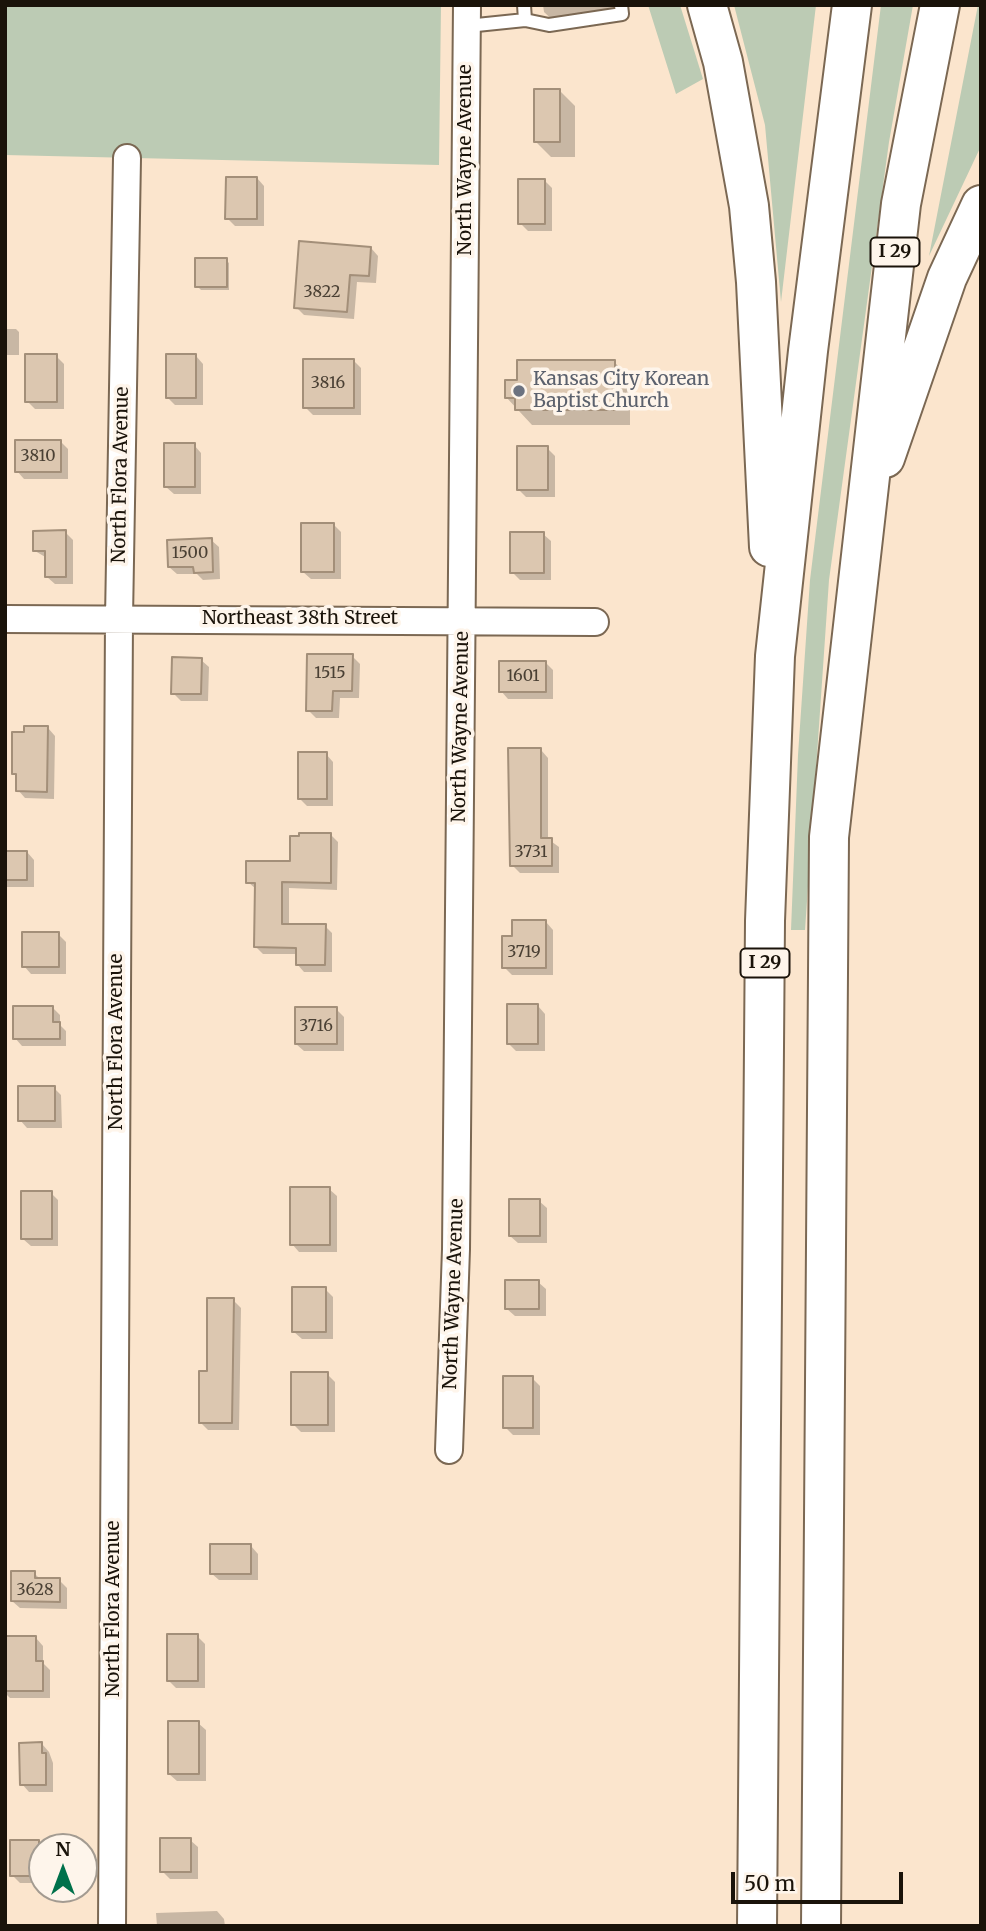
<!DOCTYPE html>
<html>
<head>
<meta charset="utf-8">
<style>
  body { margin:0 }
  #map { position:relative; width:986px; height:1931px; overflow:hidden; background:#fbe5cd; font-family:Merriweather,serif }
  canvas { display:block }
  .frame { position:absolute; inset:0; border:7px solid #1a130a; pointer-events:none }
  .north { position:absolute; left:28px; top:1833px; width:70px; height:70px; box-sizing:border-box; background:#fef5eb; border:2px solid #a39b91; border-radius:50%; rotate:0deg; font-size:19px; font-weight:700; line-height:28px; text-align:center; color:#1a130a }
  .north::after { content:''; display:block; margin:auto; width:24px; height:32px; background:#00714b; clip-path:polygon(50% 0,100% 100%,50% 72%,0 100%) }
  .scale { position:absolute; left:731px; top:1872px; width:172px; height:32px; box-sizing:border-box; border:4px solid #1a130a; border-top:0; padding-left:9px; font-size:21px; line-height:24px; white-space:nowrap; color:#1a130a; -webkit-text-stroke:5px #fef5eb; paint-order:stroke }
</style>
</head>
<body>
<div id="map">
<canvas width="986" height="1931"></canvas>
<div class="frame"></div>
<div class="north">N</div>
<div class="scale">50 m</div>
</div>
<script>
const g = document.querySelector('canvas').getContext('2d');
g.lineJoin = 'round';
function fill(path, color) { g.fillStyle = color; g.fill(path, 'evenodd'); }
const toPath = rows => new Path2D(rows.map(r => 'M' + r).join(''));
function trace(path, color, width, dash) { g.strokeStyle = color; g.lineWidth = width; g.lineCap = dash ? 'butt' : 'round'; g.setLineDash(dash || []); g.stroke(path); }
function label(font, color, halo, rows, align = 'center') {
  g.font = font + ' Merriweather,serif'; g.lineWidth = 7; g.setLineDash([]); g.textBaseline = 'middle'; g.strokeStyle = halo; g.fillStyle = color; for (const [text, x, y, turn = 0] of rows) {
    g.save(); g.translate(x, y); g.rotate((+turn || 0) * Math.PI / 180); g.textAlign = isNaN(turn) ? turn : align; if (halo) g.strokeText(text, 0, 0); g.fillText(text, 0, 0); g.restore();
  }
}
const green = toPath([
  [5,5,441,5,439,165,5,155],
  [648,5,680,5,703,79,676,94],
  [734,5,816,5,781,302,765,125],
  [881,5,913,5,889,142,829,580,805,930,791,930,798,755,810,580],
  [978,5,981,5,981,146,929,256]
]);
const shadow = toPath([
  [543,5,616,5,618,20,560,27,544,12],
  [559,90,575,106,575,157,551,157,535,141],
  [257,178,264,186,264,226,235,226,227,218],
  [544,180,552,188,552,231,528,231,520,223],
  [371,248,378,256,376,283,357,282,354,319,304,315,296,307],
  [226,260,229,263,229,290,201,290,197,286],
  [5,329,16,329,19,332,19,355,5,355],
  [56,356,64,364,64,409,35,409,27,401],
  [196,356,203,364,203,405,175,405,168,398],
  [353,360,361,368,361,415,313,415,305,407],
  [614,362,630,377,630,425,532,425,506,397,518,382],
  [60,441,68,449,68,479,24,479,17,471],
  [194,445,201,453,201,494,174,494,166,487],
  [547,448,555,456,555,497,526,497,518,489],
  [333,524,341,532,341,579,311,579,303,572],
  [65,532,73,540,73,584,55,584,47,577,47,558,35,551],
  [543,534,551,541,551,580,520,580,512,572],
  [211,540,219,547,220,579,203,580,197,574,177,574,169,567],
  [352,656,360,664,359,698,340,698,339,718,316,718,308,710],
  [201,660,209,667,208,701,181,701,173,693],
  [546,663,553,670,553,699,508,699,501,691],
  [48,728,55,736,54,799,25,798,18,790,18,778,13,773],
  [541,750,548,758,548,839,559,847,559,873,520,873,512,865],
  [326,754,333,762,333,806,307,806,299,798],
  [331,835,338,842,337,890,289,888,289,926,325,926,332,933,332,972,304,972,297,964,297,954,263,954,256,947,256,889,248,882,291,862],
  [27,852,34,860,34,887,5,887,5,853],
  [546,922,553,930,553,975,512,975,504,967,514,937],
  [58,934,66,942,66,974,31,974,24,966],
  [538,1006,545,1014,545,1051,516,1051,509,1044],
  [53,1008,60,1015,60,1025,66,1031,66,1046,22,1046,15,1038],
  [336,1009,344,1017,344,1051,304,1051,296,1044],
  [54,1088,61,1095,62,1128,27,1128,20,1120],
  [329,1189,337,1196,337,1252,299,1252,292,1244],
  [51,1193,58,1200,58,1246,31,1246,23,1239],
  [539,1201,547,1208,547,1243,518,1243,510,1236],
  [538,1282,546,1289,546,1316,515,1316,507,1309],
  [325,1289,333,1297,333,1339,302,1339,294,1332],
  [233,1300,241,1308,239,1430,208,1430,200,1422,209,1373],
  [327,1374,335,1382,335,1432,301,1432,293,1424],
  [532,1378,540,1386,540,1435,513,1435,505,1427],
  [251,1546,258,1554,258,1580,219,1580,211,1573],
  [34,1573,41,1580,59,1580,67,1588,67,1609,20,1608,12,1601],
  [197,1636,205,1644,205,1688,176,1688,168,1680],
  [5,1638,36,1638,43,1646,43,1663,50,1670,50,1698,10,1698,5,1693],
  [198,1723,206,1730,206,1781,177,1781,169,1774],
  [42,1744,49,1752,53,1763,53,1792,29,1792,22,1784],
  [190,1840,198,1847,198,1879,170,1879,162,1871],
  [38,1842,44,1847,42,1883,20,1883,12,1875],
  [217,1911,224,1919,225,1926,157,1926,156,1913]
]);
const building = toPath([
  [534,89,560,89,560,142,534,142,534,89],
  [226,177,257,177,257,219,225,219,226,177],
  [518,179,545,179,545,224,518,224,518,179],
  [299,241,371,247,369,276,350,275,347,312,294,308,299,241],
  [195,258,227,258,227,287,195,287,195,258],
  [25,354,57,354,57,402,25,402,25,354],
  [166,354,196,354,196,398,166,398,166,354],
  [303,359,354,359,354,408,303,408,303,359],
  [517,360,615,360,615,410,515,410,515,398,505,398,505,380,517,380,517,360],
  [15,440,61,440,61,472,15,472,15,440],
  [164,443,195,443,195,487,164,487,164,443],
  [517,446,548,446,548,490,517,490,517,446],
  [301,523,334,523,334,572,301,572,301,523],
  [66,530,66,577,45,577,45,551,33,551,33,531,66,530],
  [510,532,544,532,544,573,510,573,510,532],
  [212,538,213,572,194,573,193,567,168,567,167,540,212,538],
  [307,654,353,654,352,691,333,691,332,711,306,711,307,654],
  [172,657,202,658,201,694,171,694,172,657],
  [499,661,546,661,546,692,499,692,499,661],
  [24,726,48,726,47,792,16,791,16,774,12,774,12,732,24,732,24,726],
  [508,748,541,748,541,838,552,838,552,866,510,866,508,748],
  [298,752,327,752,327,799,298,799,298,752],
  [299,833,331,833,331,883,282,882,282,924,326,924,325,965,296,965,296,948,254,947,255,883,246,883,246,861,290,861,290,836,299,836,299,833],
  [5,851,27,851,27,880,5,880,5,851],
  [512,920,546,920,546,968,502,968,502,936,512,936,512,920],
  [22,932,59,932,59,967,22,967,22,932],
  [507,1004,538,1004,538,1044,507,1044,507,1004],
  [13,1006,53,1006,53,1022,60,1022,60,1039,13,1039,13,1006],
  [295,1007,337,1007,337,1044,295,1044,295,1007],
  [18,1086,55,1086,55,1121,18,1121,18,1086],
  [290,1187,330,1187,330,1245,290,1245,290,1187],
  [21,1191,52,1191,52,1239,21,1239,21,1191],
  [509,1199,540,1199,540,1236,509,1236,509,1199],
  [505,1280,539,1280,539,1309,505,1309,505,1280],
  [292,1287,326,1287,326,1332,292,1332,292,1287],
  [207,1298,234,1298,232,1423,199,1423,199,1371,207,1371,207,1298],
  [291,1372,328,1372,328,1425,291,1425,291,1372],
  [503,1376,533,1376,533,1428,503,1428,503,1376],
  [210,1544,251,1544,251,1574,210,1574,210,1544],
  [11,1571,35,1571,35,1578,60,1578,60,1602,11,1601,11,1571],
  [167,1634,198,1634,198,1681,167,1681,167,1634],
  [5,1636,36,1636,36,1661,43,1661,43,1691,5,1691,5,1636],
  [168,1721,199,1721,199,1774,168,1774,168,1721],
  [42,1742,42,1753,46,1753,46,1785,20,1785,19,1743,42,1742],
  [160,1838,191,1838,191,1872,160,1872,160,1838],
  [10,1840,39,1840,39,1876,10,1876,10,1840]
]);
const service = toPath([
  [524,5,525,20,549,25,622,14,621,5],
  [467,26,525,20]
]);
const minor = toPath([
  [5,619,595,622],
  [449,1450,456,1249,467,5],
  [112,1926,119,618,127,158]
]);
const motorway = toPath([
  [707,5,723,62,749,206,756,282,769,547],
  [885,458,947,278,981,205],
  [757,1926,765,921,775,656,808,351,852,5],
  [821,1926,829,837,901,204,940,5]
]);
const markers = [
  [519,391,7,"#6b7280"]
];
const numberNames = [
  ["3822",322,292],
  ["3816",328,383],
  ["3810",38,456],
  ["1500",190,553],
  ["1515",330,673],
  ["1601",523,676],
  ["3731",531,852],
  ["3719",524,952],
  ["3716",316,1026],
  ["3628",35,1590]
];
const shields = [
  [895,252,49],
  [765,963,49]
];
const shieldNames = [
  ["I 29",895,252],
  ["I 29",765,963]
];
const streetNames = [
  ["North Wayne Avenue",466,160,-90],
  ["North Flora Avenue",121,475,-89],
  ["Northeast 38th Street",300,619],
  ["North Wayne Avenue",461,727,-89],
  ["North Flora Avenue",117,1042,-90],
  ["North Wayne Avenue",454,1294,-88],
  ["North Flora Avenue",114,1609,-90]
];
const worshipNames = [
  ["Kansas City Korean",533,380],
  ["Baptist Church",533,402]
];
fill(green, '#bccbb4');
fill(shadow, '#0003');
fill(building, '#dcc7b0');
trace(building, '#a38f79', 2);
trace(service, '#7b6853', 16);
trace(minor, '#7b6853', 30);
trace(motorway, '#7b6853', 42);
trace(service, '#fff', 12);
trace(minor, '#fff', 26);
trace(motorway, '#fff', 38);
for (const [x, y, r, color] of markers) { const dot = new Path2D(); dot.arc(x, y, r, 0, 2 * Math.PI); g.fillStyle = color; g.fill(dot); trace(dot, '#fef5eb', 2.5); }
label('16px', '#4a4034', null, numberNames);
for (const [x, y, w] of shields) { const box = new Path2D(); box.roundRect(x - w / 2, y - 14.5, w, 29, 5); g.fillStyle = '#fef5eb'; g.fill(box); trace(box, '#1a130a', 2); }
label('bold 18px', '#1a130a', null, shieldNames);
label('19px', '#1a130a', '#fef5eb', streetNames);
label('19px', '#5b616d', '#fef5eb', worshipNames, 'left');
</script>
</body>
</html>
